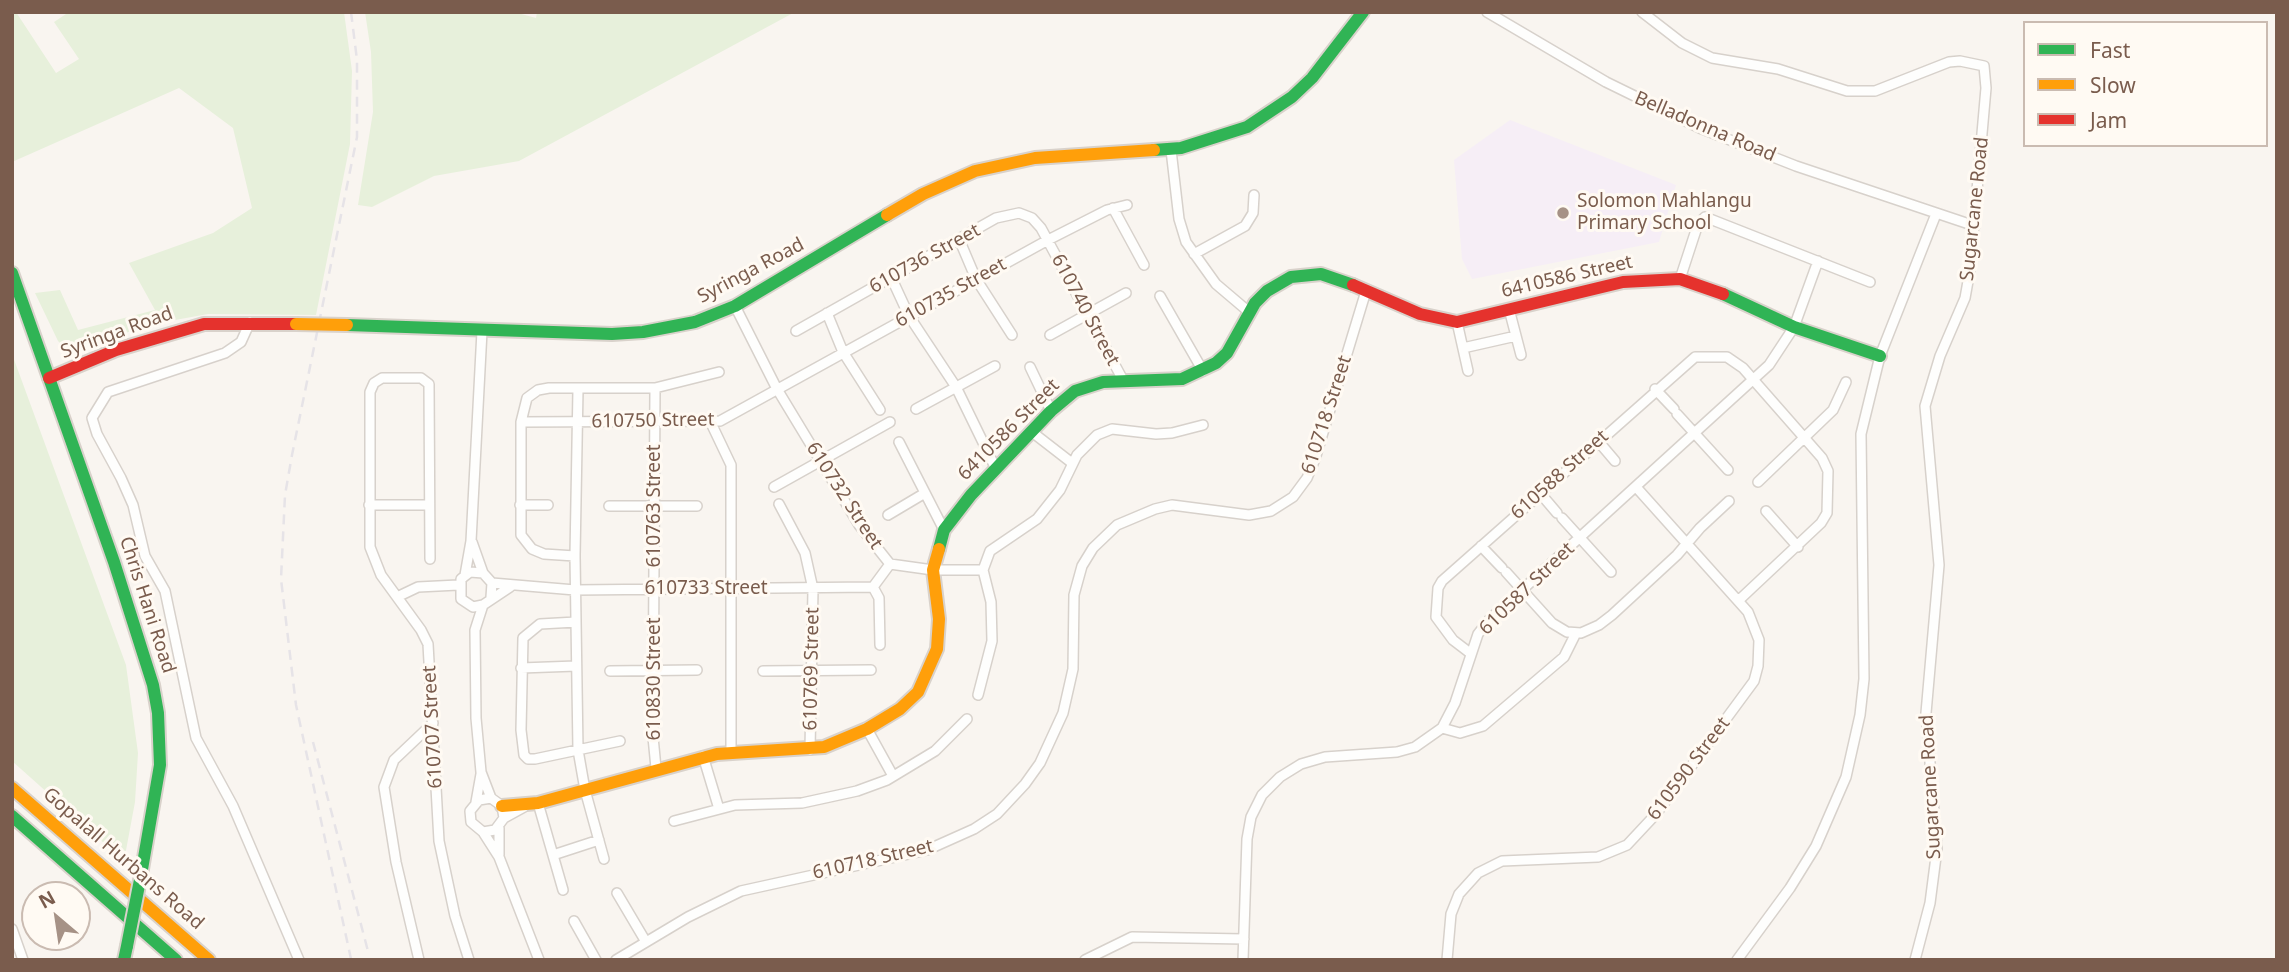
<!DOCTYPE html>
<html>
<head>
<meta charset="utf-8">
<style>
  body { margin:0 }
  #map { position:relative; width:2289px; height:972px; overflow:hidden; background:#f9f5f0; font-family:"Noto Sans",sans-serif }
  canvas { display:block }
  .frame { position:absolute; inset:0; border:14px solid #7a5c4d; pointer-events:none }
  .legend { position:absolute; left:2023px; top:21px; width:245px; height:126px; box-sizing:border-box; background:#fffaf3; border:2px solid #cabbb1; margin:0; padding:9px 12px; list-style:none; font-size:21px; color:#7a5c4d }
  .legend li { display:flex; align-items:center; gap:14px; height:35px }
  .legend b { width:35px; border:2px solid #cabbb1 }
  .north { position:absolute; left:21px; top:881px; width:70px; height:70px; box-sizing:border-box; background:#fffaf3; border:2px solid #cabbb1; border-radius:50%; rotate:331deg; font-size:19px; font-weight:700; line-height:28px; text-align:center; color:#7a5c4d }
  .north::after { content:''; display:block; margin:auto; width:24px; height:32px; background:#a69286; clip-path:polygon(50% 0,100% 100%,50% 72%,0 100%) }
</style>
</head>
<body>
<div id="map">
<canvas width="2289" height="972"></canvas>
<div class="frame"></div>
<ul class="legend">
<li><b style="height:9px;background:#30b455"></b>Fast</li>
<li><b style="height:9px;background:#ff9f0a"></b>Slow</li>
<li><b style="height:9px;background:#e5322d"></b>Jam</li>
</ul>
<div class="north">N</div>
</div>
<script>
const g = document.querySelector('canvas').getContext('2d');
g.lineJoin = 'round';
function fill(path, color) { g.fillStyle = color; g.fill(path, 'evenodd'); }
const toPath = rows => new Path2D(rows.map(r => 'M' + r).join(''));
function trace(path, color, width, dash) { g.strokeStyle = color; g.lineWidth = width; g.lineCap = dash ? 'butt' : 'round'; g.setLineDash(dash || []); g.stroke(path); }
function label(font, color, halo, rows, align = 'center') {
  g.font = font + ' "Noto Sans",sans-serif'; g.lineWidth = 6; g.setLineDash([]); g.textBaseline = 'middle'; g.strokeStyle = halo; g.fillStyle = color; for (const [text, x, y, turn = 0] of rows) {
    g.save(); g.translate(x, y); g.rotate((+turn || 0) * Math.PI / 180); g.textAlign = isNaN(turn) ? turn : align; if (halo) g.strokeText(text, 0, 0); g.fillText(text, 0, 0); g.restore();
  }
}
const education = toPath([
  [1510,120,1676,185,1659,242,1472,279,1462,259,1454,160]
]);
const green = toPath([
  [12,12,16,12,56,73,79,59,54,22,69,12,344,12,352,71,350,144,316,315,208,314,164,322,75,347,63,346,58,341,35,293,60,290,78,330,155,310,129,263,213,233,252,208,233,128,179,88,12,162],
  [365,12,514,12,536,18,537,12,795,12,519,161,434,176,372,207,358,205,373,112,371,52],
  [12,354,126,665,138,753,135,802,124,861,12,761]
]);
const street = toPath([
  [1487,12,1606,82,1702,129,1796,166,1975,226],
  [1642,12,1682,43,1712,58,1778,69,1847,91,1875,91,1949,62,1960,61,1984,66,1986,88,1970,270,1965,298,1940,356,1925,406,1939,565,1926,713,1937,849,1930,903,1915,960],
  [1171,150,1179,219,1186,242,1216,284,1249,312],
  [1113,208,1144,265],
  [959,239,976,279,1012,335],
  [1194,254,1245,226,1253,213,1254,195],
  [891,277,909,316,956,387,996,469],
  [1680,279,1698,224,1705,217,1870,282],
  [1160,296,1203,371],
  [735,306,777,389,820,460,859,525,890,564,933,570,983,570],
  [1509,309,1521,355],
  [827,313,843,352,880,410],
  [250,322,241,342,225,353,108,392,92,418,97,434,121,478,133,505,145,556,165,591,196,738,233,806,299,960],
  [1457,322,1468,371],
  [796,331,996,218,1019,213,1032,218,1041,228,1123,380],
  [1050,335,1126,293],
  [1463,348,1516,336],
  [1030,367,1051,411],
  [655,388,653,737,656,768],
  [578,389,575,556,578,750,585,790,604,859],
  [1655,389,1674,409],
  [916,409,995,366],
  [1677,414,1728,470],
  [521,422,720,421,1048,240,1107,210,1127,205],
  [711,423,731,465,731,752],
  [1032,432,1072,463],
  [1598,441,1615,461],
  [899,442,944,530],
  [1758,482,1833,410,1846,382],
  [774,487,890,422],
  [1540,493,1557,513],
  [779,504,805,553,813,589,810,750],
  [369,505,429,505],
  [520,505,548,505],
  [609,506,697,506],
  [1766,511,1798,547],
  [888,515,925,493],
  [1562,518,1611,572],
  [472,542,483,573],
  [1481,546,1502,568],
  [575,556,544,554,532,549,521,535,521,422,527,398,538,390,549,388,655,388,719,372],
  [430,559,429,384,421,378,382,378,374,383,370,392,370,547,381,575,421,630,428,644,439,841,455,916,469,960],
  [1506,572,1552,623,1567,632,1581,633,1599,625,1612,615,1677,555,1700,528,1729,501],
  [465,575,471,541,482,331],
  [492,583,575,590,873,587,890,564],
  [873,587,879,598,880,645],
  [397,597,418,587,458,585],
  [491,597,492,583,483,573,470,572,461,579,461,599,473,607,483,605,510,587],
  [483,605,475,630,476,718,481,772,491,798],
  [576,622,540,624,523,638,521,730,524,755,528,759,535,759,620,741],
  [1470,653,1453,640,1436,617,1438,588,1442,581,1695,357,1727,357,1743,368,1822,458,1828,471,1827,513,1821,523,1738,601],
  [521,668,576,666],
  [610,671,697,670],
  [763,671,871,670],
  [978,695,992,641,991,602,983,570,990,551,1037,519,1060,490,1077,455,1097,435,1112,429,1156,434,1172,433,1203,425],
  [1442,728,1460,733,1483,726,1564,657,1575,635],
  [867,729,893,776],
  [703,756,719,809],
  [476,802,481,774],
  [538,803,563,890],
  [504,818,502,806,491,798,479,800,470,811,471,822,483,832,499,857,539,960],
  [674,821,735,805,802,803,857,791,887,780,935,751,967,719],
  [499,828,499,855],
  [483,832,495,830,504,818,524,807],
  [553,855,599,840],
  [617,893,646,942],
  [574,921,596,960],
  [12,929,23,960],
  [419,960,396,862,384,787,394,760,433,723],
  [616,960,688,917,741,891,927,850,974,829,997,814,1025,784,1040,763,1063,713,1073,669,1074,595,1082,566,1093,548,1117,525,1155,509,1172,505,1249,515,1271,511,1293,497,1307,478,1315,459,1366,291],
  [1085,960,1132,937,1244,939],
  [1243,960,1247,839,1251,817,1262,795,1280,777,1301,764,1325,757,1397,752,1415,747,1442,728,1455,703,1478,634,1489,620,1769,365,1794,327,1818,261],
  [1447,960,1451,914,1459,894,1478,873,1502,861,1598,857,1627,845,1656,814,1754,681,1758,666,1759,640,1748,612,1636,487],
  [1737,960,1790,888,1816,846,1846,777,1860,715,1864,679,1861,434,1880,356,1936,214]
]);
const fast = toPath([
  [1154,150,1181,148,1247,127,1292,97,1312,78,1363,12],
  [12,273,114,562,153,685,158,713,160,765,141,875],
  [1723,294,1794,327,1880,356],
  [347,325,612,334,643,332,695,322,735,306,887,215],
  [939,549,944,530,971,495,1051,411,1075,391,1103,382,1182,379,1216,363,1227,353,1255,303,1267,291,1291,277,1321,274,1353,285],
  [12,816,176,960],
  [124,960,127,946]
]);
const slow = toPath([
  [887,215,923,194,975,171,1035,158,1154,150],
  [12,788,209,960],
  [502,806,538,803,717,754,824,747,867,729,900,709,918,692,937,649,939,619,933,570,939,549]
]);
const jam = toPath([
  [1353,285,1420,314,1457,322,1623,282,1680,279,1723,294],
  [49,378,116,350,204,324,296,324]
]);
const rail = toPath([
  [351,12,357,60,357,137,292,455,285,495,281,579,296,705,351,959],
  [313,742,369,955]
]);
const fastBridge = toPath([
  [127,946,141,875]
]);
const slowBridge = toPath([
  [296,324,347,325]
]);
const markers = [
  [1563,213,7,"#a69286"]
];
const streetNames = [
  ["Belladonna Road",1705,127,23],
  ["Sugarcane Road",1975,209,-84],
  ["610736 Street",925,259,-29],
  ["Syringa Road",751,271,-28],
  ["6410586 Street",1567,277,-13],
  ["610735 Street",951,293,-29],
  ["610740 Street",1085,310,62],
  ["Syringa Road",117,333,-20],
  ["610718 Street",1327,415,-72],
  ["610750 Street",653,421,-1],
  ["6410586 Street",1009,430,-45],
  ["610588 Street",1560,475,-42],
  ["610732 Street",844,496,57],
  ["610763 Street",655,506,-90],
  ["610733 Street",706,589],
  ["610587 Street",1527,589,-44],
  ["Chris Hani Road",147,605,72],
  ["610769 Street",812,669,-89],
  ["610830 Street",655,679,-90],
  ["610707 Street",433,727,-93],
  ["610590 Street",1689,769,-53],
  ["Sugarcane Road",1931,787,-93],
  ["Gopalall Hurbans Road",123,859,41],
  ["610718 Street",873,860,-13]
];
const poiNames = [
  ["Solomon Mahlangu",1577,202],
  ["Primary School",1577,224]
];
fill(education, '#f6eef6');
fill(green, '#e7f0db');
trace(street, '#d7d1cb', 12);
trace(fast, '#d9d2cb', 16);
trace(slow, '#d9d2cb', 16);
trace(jam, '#d9d2cb', 16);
trace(street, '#fefefd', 9);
trace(fast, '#30b455', 12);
trace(slow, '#ff9f0a', 12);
trace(jam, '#e5322d', 12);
trace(rail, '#e6e3e7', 2.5, [10, 7]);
trace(fastBridge, '#d9d2cb', 16, []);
trace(slowBridge, '#d9d2cb', 16, []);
trace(fastBridge, '#30b455', 12);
trace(slowBridge, '#ff9f0a', 12);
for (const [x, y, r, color] of markers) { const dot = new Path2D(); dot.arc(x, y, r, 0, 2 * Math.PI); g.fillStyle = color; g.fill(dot); trace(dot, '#fffaf3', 2.5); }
label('19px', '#7a5c4d', '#fffaf3', streetNames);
label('19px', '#7a5c4d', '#fffaf3', poiNames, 'left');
</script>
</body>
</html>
